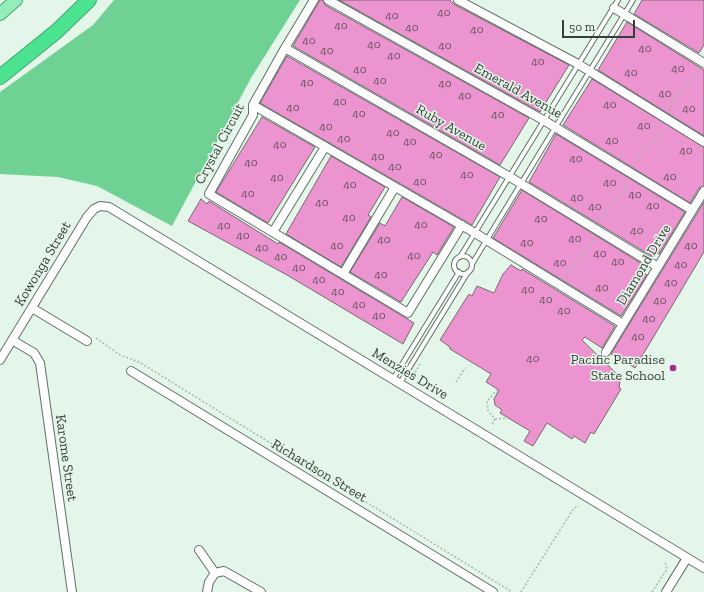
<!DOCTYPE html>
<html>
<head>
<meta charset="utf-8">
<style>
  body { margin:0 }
  #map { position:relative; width:704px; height:592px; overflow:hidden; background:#e4f6e9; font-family:"Zilla Slab",serif }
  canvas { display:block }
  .scale { position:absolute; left:562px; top:20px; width:73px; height:18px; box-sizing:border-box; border:2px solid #373e39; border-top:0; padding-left:5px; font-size:12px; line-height:14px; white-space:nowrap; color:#373e39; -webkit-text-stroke:3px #e4f6e9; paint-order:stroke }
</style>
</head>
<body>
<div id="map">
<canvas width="704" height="592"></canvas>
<div class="scale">50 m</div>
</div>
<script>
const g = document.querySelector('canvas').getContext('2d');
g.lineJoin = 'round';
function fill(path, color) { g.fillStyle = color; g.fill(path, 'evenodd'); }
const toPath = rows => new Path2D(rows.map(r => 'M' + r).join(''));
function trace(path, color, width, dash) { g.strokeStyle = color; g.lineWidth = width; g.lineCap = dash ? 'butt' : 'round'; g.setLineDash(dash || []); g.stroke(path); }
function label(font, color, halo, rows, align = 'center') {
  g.font = font + ' "Zilla Slab",serif'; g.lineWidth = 3; g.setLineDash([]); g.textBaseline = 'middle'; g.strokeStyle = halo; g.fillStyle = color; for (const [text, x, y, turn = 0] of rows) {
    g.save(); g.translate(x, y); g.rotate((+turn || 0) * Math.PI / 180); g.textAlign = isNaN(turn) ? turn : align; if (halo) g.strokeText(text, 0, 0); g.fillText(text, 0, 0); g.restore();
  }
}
const forest = toPath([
  [114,0,300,0,251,78,172,226,97,186,58,177,0,174,0,92,93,25]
]);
const building = toPath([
  [320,0,323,0,325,5,529,118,500,165,293,46,320,0],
  [339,0,450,0,455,5,569,65,540,112,339,0],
  [642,0,704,0,704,45,699,53,634,14,642,0],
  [627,22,704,70,704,136,598,70,627,22],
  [287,56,500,177,472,225,260,103,287,56],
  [592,79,704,147,704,186,699,188,690,203,563,125,592,79],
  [262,117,315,147,268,223,216,192,262,117],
  [556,134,685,212,659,254,656,252,653,257,529,182,556,134],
  [331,156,385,187,368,215,371,217,341,267,286,234,331,156],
  [522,190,647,267,644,273,647,275,621,316,493,238,522,190],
  [402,197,454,227,437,255,433,252,401,302,350,272,380,223,385,226,402,197],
  [201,199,207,204,209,201,278,244,279,242,414,323,403,344,287,275,188,221,201,199],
  [704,202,704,252,635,368,611,354,704,202],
  [511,265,521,271,522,269,615,326,602,348,585,337,582,340,619,376,620,381,619,388,621,389,594,434,591,432,585,443,574,436,572,439,547,423,533,446,524,441,530,431,500,413,502,410,495,405,494,399,499,390,486,382,491,374,450,349,450,347,440,340,469,294,472,296,477,286,494,293,503,274,511,265]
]);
const path = toPath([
  [668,110,677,95,692,81,698,71],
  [634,166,642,152,657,138,663,128],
  [599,222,607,210,622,195,629,183],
  [565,279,573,265,587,251,595,239],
  [96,338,120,355,139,362,512,592],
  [413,376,420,364],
  [456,382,465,368],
  [495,419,508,418],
  [492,424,495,419,488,411,487,401,498,389],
  [521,592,574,508,579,506],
  [652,592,667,569,665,562]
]);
const service = toPath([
  '454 265a9 9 0 1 1 18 0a9 9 0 1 1-18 0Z',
  [460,257,618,0],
  [472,264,633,0],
  [393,379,459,272],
  [400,383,468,272]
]);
const minor = toPath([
  [328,0,545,121,692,210],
  [458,0,578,64,704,142],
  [614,8,704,63],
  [285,48,314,0],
  [253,105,285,48,510,177,658,267],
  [462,225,408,313,209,194,253,115,253,105,475,233,623,324],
  [273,232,325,147],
  [343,274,395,187],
  [32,308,87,341],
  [12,340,34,353,40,363,72,592],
  [606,352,704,191],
  [0,360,87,217,94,209,100,206,109,207,704,568],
  [131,371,493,592],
  [199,550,215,573],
  [207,592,209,582,215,573,224,571,261,592],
  [666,592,687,558]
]);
const primary = toPath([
  [0,14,16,0]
]);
const motorway = toPath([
  [0,77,57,31,89,0]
]);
const markers = [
  [673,368,4,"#a22b83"]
];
const numberNames = [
  ["40",444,13],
  ["40",392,16],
  ["40",341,26],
  ["40",412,28],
  ["40",477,30],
  ["40",309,41],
  ["40",374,45],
  ["40",445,46],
  ["40",645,49],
  ["40",327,51],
  ["40",394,56],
  ["40",538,62],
  ["40",678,69],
  ["40",360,70],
  ["40",631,73],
  ["40",380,81],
  ["40",307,83],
  ["40",445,84],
  ["40",665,94],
  ["40",465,96],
  ["40",340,102],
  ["40",610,105],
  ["40",293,108],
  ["40",689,109],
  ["40",359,114],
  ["40",498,115],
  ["40",644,126],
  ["40",326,127],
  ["40",393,133],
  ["40",344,139],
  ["40",612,141],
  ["40",410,142],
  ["40",280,145],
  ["40",686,151],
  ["40",436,155],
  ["40",378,157],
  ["40",576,159],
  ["40",251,163],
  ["40",395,167],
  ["40",467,175],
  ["40",670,177],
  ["40",277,178],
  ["40",420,182],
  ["40",610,183],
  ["40",350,185],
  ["40",248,194],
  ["40",635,195],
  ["40",577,198],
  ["40",322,203],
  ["40",653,206],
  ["40",595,207],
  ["40",349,218],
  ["40",541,219],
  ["40",421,225],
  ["40",224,226],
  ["40",637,231],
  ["40",243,236],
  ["40",575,239],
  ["40",384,240],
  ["40",527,243],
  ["40",337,246],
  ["40",691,246],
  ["40",262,248],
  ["40",600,254],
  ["40",414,256],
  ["40",281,257],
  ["40",618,262],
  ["40",560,263],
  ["40",681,265],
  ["40",299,268],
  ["40",381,275],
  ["40",319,280],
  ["40",671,283],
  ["40",602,288],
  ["40",528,290],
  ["40",338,292],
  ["40",546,300],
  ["40",660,301],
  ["40",359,305],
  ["40",564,311],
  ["40",379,316],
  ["40",649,319],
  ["40",638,337],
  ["40",533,359]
];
const streetNames = [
  ["Emerald Avenue",518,91,29],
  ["Ruby Avenue",451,128,30],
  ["Crystal Circuit",220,144,-62],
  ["Kowonga Street",43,264,-59],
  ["Diamond Drive",644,265,-59],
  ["Menzies Drive",410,374,31],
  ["Karome Street",66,458,82],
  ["Richardson Street",319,471,31]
];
const poiNames = [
  ["Pacific Paradise",665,360],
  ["State School",665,376]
];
fill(forest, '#70d194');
fill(building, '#ec94cf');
trace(building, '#796872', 1);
trace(service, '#607065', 6);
trace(minor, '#607065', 10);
trace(primary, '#44a971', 14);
trace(motorway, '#44a971', 16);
trace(path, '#aab8ae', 1.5, [2, 2]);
trace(service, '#fff', 4);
trace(minor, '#fff', 8);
trace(primary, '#93eebc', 12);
trace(motorway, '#4be38f', 14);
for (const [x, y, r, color] of markers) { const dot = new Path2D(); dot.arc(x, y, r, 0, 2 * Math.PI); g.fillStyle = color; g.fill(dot); trace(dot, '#e4f6e9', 1.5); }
label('12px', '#64545e', null, numberNames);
label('14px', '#373e39', '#e4f6e9', streetNames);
label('14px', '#373e39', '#e4f6e9', poiNames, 'right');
</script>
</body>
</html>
